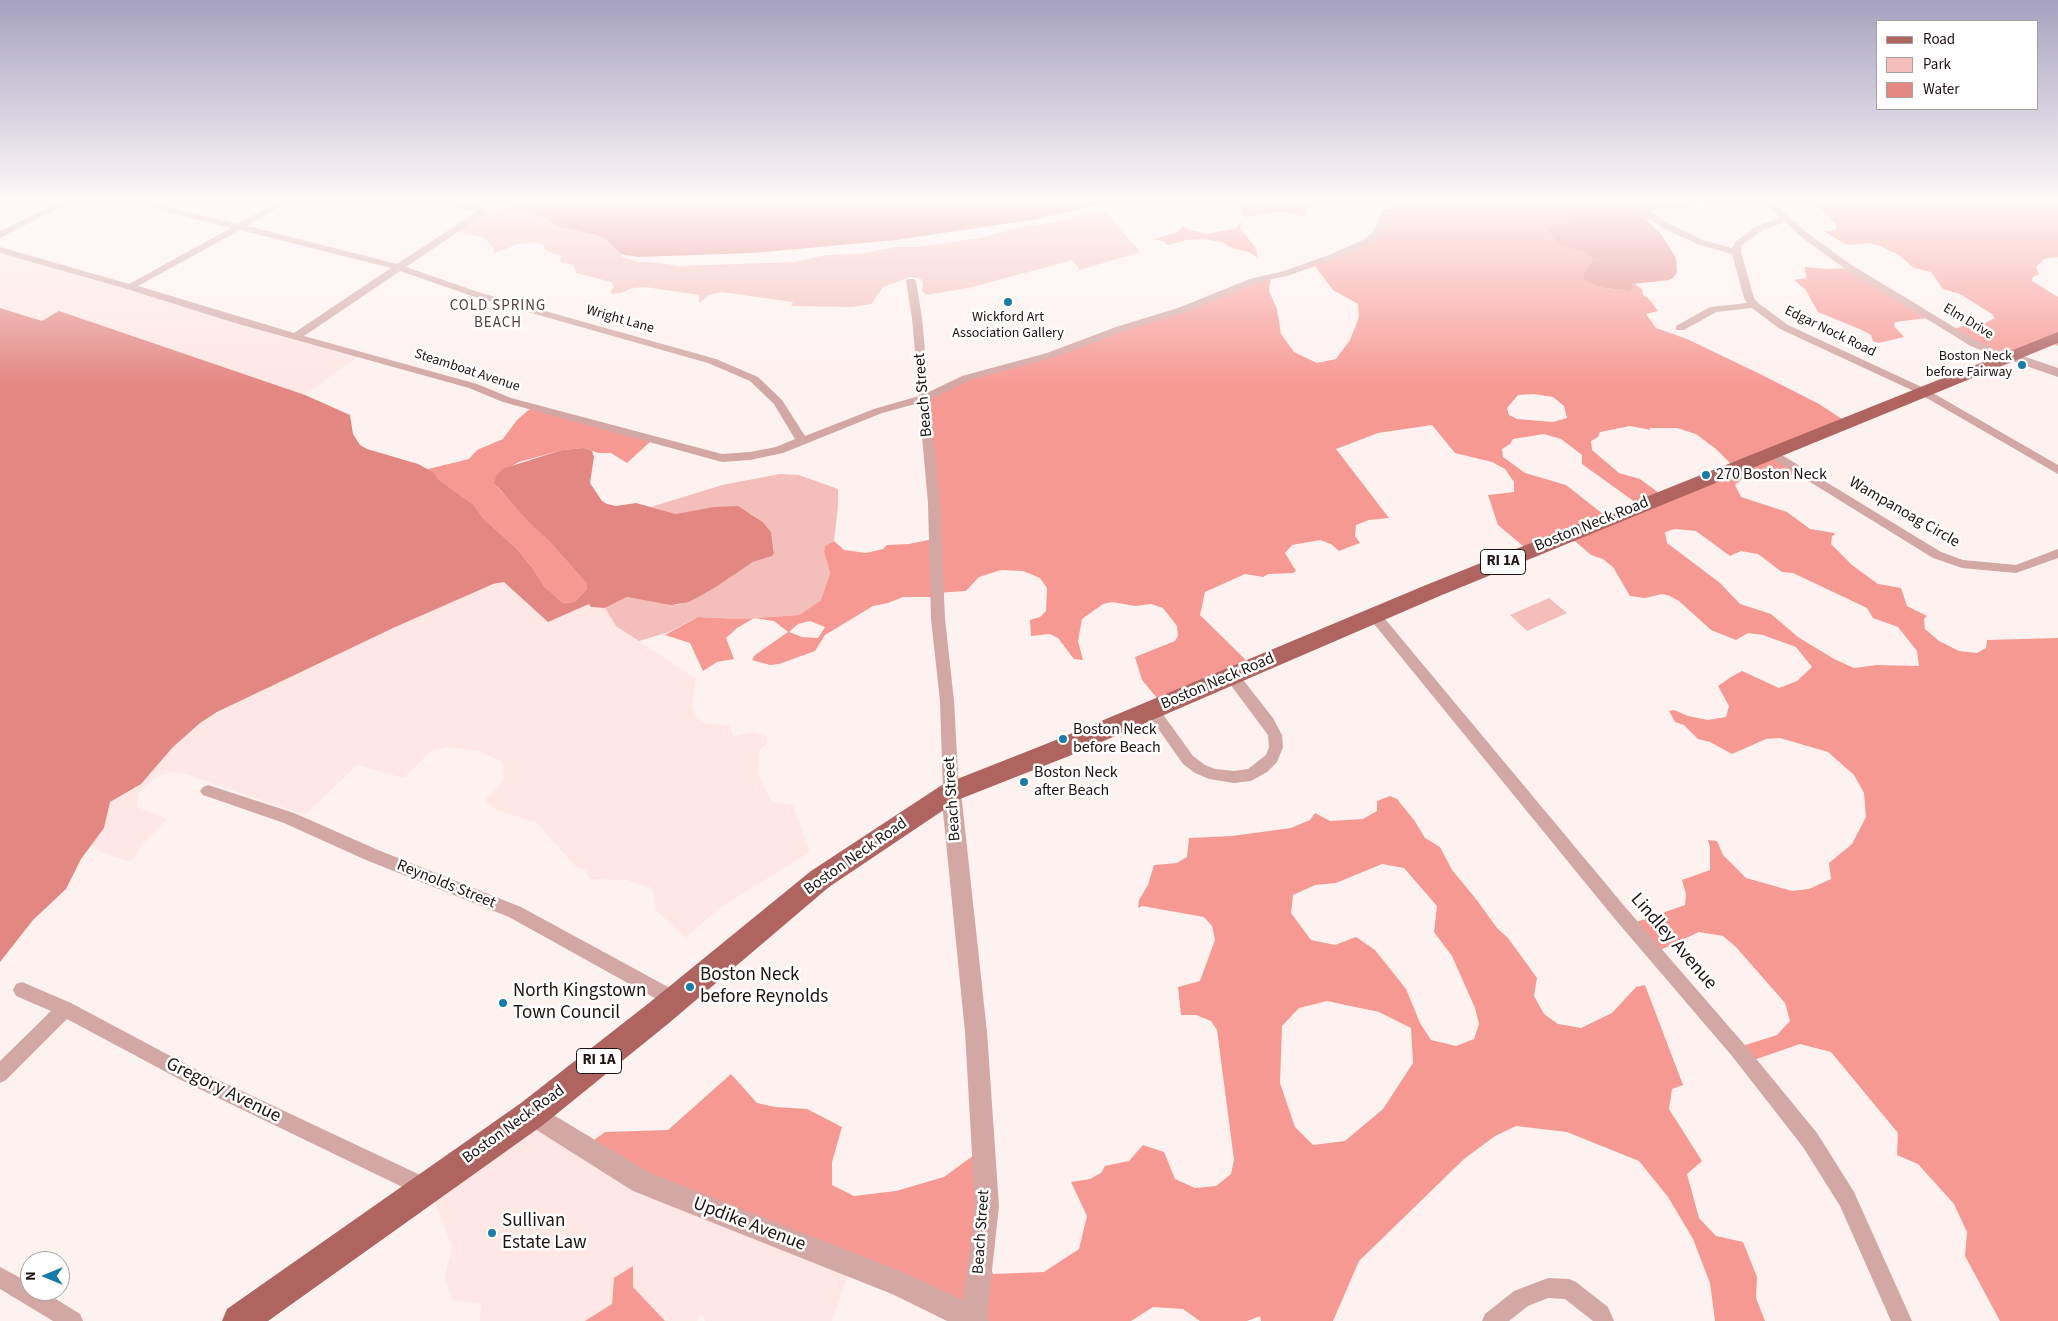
<!DOCTYPE html>
<html>
<head>
<meta charset="utf-8">
<style>
  body { margin:0 }
  #map { position:relative; width:2058px; height:1321px; overflow:hidden; background:#fef2f1; font-family:"Source Sans 3",sans-serif }
  canvas { display:block }
  .legend { position:absolute; left:1876px; top:20px; width:162px; height:90px; box-sizing:border-box; background:#fff; border:1px solid #a5a1a1; margin:0; padding:6px 9px; list-style:none; font-size:15px; color:#1e1413 }
  .legend li { display:flex; align-items:center; gap:10px; height:25px }
  .legend b { width:25px; border:1px solid #a5a1a1 }
  .north { position:absolute; left:20px; top:1251px; width:50px; height:50px; box-sizing:border-box; background:#fff; border:1px solid #a5a1a1; border-radius:50%; rotate:270deg; font-size:14px; font-weight:700; line-height:20px; text-align:center; color:#1e1413 }
  .north::after { content:''; display:block; margin:auto; width:18px; height:22px; background:#197ca8; clip-path:polygon(50% 0,100% 100%,50% 72%,0 100%) }
</style>
</head>
<body>
<div id="map">
<canvas width="2058" height="1321"></canvas>
<ul class="legend">
<li><b style="height:6px;background:#af6460"></b>Road</li>
<li><b style="height:14px;background:#f4bfbb"></b>Park</li>
<li><b style="height:14px;background:#e38782"></b>Water</li>
</ul>
<div class="north">N</div>
</div>
<script>
const g = document.querySelector('canvas').getContext('2d');
g.lineJoin = 'round';
function fill(path, color) { g.fillStyle = color; g.fill(path, 'evenodd'); }
const toPath = rows => new Path2D(rows.map(r => 'M' + r).join(''));
function trace(path, color, width, dash) { g.strokeStyle = color; g.lineWidth = width; g.lineCap = dash ? 'butt' : 'round'; g.setLineDash(dash || []); g.stroke(path); }
function label(font, color, halo, rows, align = 'center') {
  g.font = font + ' "Source Sans 3",sans-serif'; g.lineWidth = 5; g.setLineDash([]); g.textBaseline = 'middle'; g.strokeStyle = halo; g.fillStyle = color; for (const [text, x, y, turn = 0] of rows) {
    g.save(); g.translate(x, y); g.rotate((+turn || 0) * Math.PI / 180); g.textAlign = isNaN(turn) ? turn : align; if (halo) g.strokeText(text, 0, 0); g.fillText(text, 0, 0); g.restore();
  }
}
const built = toPath([
  [0,251,360,355,305,395,59,312,42,321,0,308],
  [504,582,548,621,589,604,591,607,605,608,616,626,696,679,692,703,696,718,707,724,730,725,733,737,751,732,766,736,768,742,758,753,759,776,771,801,793,805,810,852,718,909,686,938,656,910,652,889,627,880,589,879,586,870,576,867,537,823,492,808,485,800,504,780,503,762,478,751,447,747,430,752,404,778,357,765,305,815,186,774,173,772,156,777,138,794,137,807,168,819,142,845,130,862,101,852,92,845,104,828,110,802,141,784,173,747,200,723,267,687,393,628,480,589],
  [547,1121,850,1269,832,1321,705,1321,702,1314,697,1321,665,1321,633,1287,633,1266,614,1278,612,1304,585,1321,480,1321,481,1304,452,1300,445,1277,452,1247,433,1196]
]);
const green = toPath([
  [518,203,527,211,548,219,557,226,596,235,607,240,621,254,621,257,640,262,660,263,678,266,795,262,826,255,859,254,896,247,917,247,980,238,1025,226,1059,222,1074,216,1105,211,1140,252,1080,270,1073,260,968,288,926,295,922,291,923,284,921,279,910,277,883,287,871,304,852,307,791,306,793,302,721,292,709,295,699,303,699,295,645,287,632,288,621,293,612,294,610,292,614,287,611,282,576,273,574,265,560,262,561,256,545,250,544,245,536,242,517,244,494,254,493,247,483,237,454,231,481,213,507,208],
  [780,474,799,475,838,489,838,506,834,541,825,546,824,552,830,573,821,600,799,615,740,619,698,617,669,632,639,641,616,626,605,608,627,597,678,605,716,587,753,562,772,556,774,550,771,532,763,522,750,513,676,514,651,507,722,485],
  [1549,598,1567,613,1527,631,1510,615]
]);
const forest = toPath([
  [1229,201,1304,201,1312,207,1308,208,1305,218,1299,215,1281,211,1244,217,1241,210],
  [1397,201,1482,201,1491,209,1530,211,1559,210,1571,221,1552,225,1547,230,1556,242,1587,253,1593,260,1584,273,1588,281,1597,287,1628,291,1632,284,1635,284,1642,289,1643,295,1648,298,1658,311,1646,314,1656,328,1687,339,1758,373,1819,404,1842,419,1773,452,1799,472,1780,480,1745,476,1735,485,1741,497,1787,512,1810,529,1834,533,1835,535,1832,536,1831,544,1852,565,1878,584,1901,588,1907,606,1927,616,1924,619,1925,629,1939,641,1959,651,1977,653,1986,648,1987,640,2058,638,2058,1321,2000,1321,1965,1256,1967,1232,1954,1204,1918,1164,1897,1155,1898,1133,1831,1052,1800,1044,1748,1062,1739,1047,1777,1035,1790,1021,1785,1003,1736,947,1723,936,1699,932,1654,953,1631,924,1685,905,1686,894,1682,880,1710,870,1710,847,1708,840,1717,841,1723,855,1746,878,1792,891,1809,889,1831,879,1829,863,1852,844,1866,817,1864,793,1854,775,1828,752,1780,738,1766,739,1732,754,1710,742,1698,739,1684,725,1675,722,1669,711,1674,710,1688,716,1708,720,1726,717,1729,706,1718,686,1731,677,1742,671,1779,688,1797,681,1812,667,1796,647,1763,635,1748,633,1736,640,1711,630,1679,601,1670,596,1662,594,1645,598,1630,596,1613,567,1603,559,1591,555,1569,536,1528,550,1498,525,1488,495,1514,492,1514,482,1505,469,1492,462,1455,453,1432,425,1378,433,1336,449,1389,518,1369,520,1356,525,1355,536,1360,543,1339,551,1331,544,1320,540,1292,545,1285,553,1296,571,1293,573,1268,574,1263,577,1245,574,1205,592,1200,615,1252,666,1162,704,1142,680,1135,657,1175,641,1178,636,1177,626,1163,608,1151,604,1135,606,1112,602,1103,604,1082,619,1078,641,1083,660,1074,659,1058,638,1050,634,1031,636,1030,620,1040,617,1046,611,1047,588,1040,578,1023,571,1001,570,979,577,966,591,937,593,936,597,903,597,888,603,873,606,825,635,815,651,779,664,770,665,752,660,755,655,788,632,774,621,754,618,737,628,726,638,734,659,717,662,703,671,690,643,665,635,698,617,740,619,799,615,821,600,830,573,824,552,825,546,834,541,844,550,866,553,883,549,887,545,909,544,933,539,924,397,963,379,1018,365,1271,276,1269,291,1277,309,1281,334,1294,352,1317,363,1336,359,1350,340,1359,317,1358,304,1333,290,1313,263,1360,245,1378,231,1384,210,1392,209,1399,204],
  [1534,394,1553,397,1564,406,1567,418,1553,422,1517,419,1509,415,1507,408,1518,395],
  [1630,426,1651,430,1649,428,1677,428,1696,434,1716,449,1734,467,1663,496,1640,479,1619,473,1592,450,1591,441,1598,437,1600,432],
  [1544,434,1561,439,1582,455,1582,464,1639,505,1608,518,1566,485,1525,473,1503,457,1502,449,1510,444,1513,439],
  [1675,529,1696,531,1730,556,1741,551,1758,554,1782,572,1793,573,1867,608,1873,618,1898,627,1917,651,1919,666,1877,665,1854,668,1834,659,1798,637,1771,614,1740,604,1720,583,1667,543,1665,532],
  [810,621,825,627,818,638,802,637,789,632,798,624],
  [1623,201,1697,201,1701,203,1700,206,1697,207,1662,208,1651,211,1650,215,1654,219,1646,219],
  [1807,201,2058,201,2058,257,2044,259,2036,267,2039,274,2033,277,2032,281,2058,297,2058,346,2051,342,2007,358,1954,329,1969,324,1985,323,1995,318,1992,314,1960,294,1943,289,1931,272,1914,268,1899,255,1880,246,1869,243,1846,245,1824,231,1836,230,1837,226,1819,208,1802,203],
  [1241,221,1240,228,1255,247,1258,258,1249,252,1228,247,1225,243,1204,239,1187,240,1167,245,1163,241,1154,239,1178,232,1183,225,1189,230,1207,234,1237,228],
  [1805,267,1827,269,1854,268,1913,302,1935,317,1895,322,1894,326,1904,337,1879,343,1873,341,1871,335,1862,330,1818,312,1805,289,1794,280,1806,278],
  [531,408,651,441,627,463,611,453,598,453,584,448,562,450,519,462,497,474,497,487,549,541,587,584,587,589,574,602,563,603,544,586,534,570,517,549,483,518,474,505,438,479,428,469,469,459,477,450,503,439,517,420],
  [1390,796,1397,799,1414,820,1425,838,1440,847,1452,870,1476,899,1497,928,1508,938,1537,978,1534,996,1544,1014,1558,1024,1581,1028,1612,1013,1636,987,1645,985,1683,1085,1672,1089,1669,1109,1702,1161,1687,1174,1699,1218,1716,1236,1743,1242,1757,1277,1756,1298,1765,1321,1715,1321,1710,1283,1693,1239,1668,1197,1639,1161,1567,1132,1516,1126,1495,1136,1464,1159,1359,1261,1333,1321,1261,1321,1260,1316,1247,1321,1200,1321,1183,1309,1153,1307,1131,1321,960,1321,643,1186,590,1143,605,1132,668,1130,731,1074,757,1103,775,1107,807,1109,842,1127,832,1162,832,1185,854,1196,896,1191,944,1177,981,1150,990,1266,993,1274,1044,1272,1079,1249,1087,1216,1071,1182,1090,1179,1101,1173,1105,1166,1129,1161,1143,1145,1164,1152,1175,1179,1195,1188,1216,1186,1231,1174,1234,1160,1217,1030,1211,1021,1196,1015,1181,1015,1178,987,1200,981,1215,940,1212,926,1204,917,1142,906,1138,908,1139,900,1148,885,1154,865,1177,863,1187,857,1189,838,1232,836,1291,828,1310,820,1315,813,1330,821,1363,819,1377,811,1377,801],
  [1382,864,1404,868,1437,906,1434,932,1452,956,1475,1008,1479,1024,1474,1039,1456,1046,1431,1040,1420,1023,1406,989,1375,950,1356,937,1335,945,1311,940,1291,913,1293,895,1315,885,1336,883],
  [1327,1001,1379,1012,1411,1028,1413,1063,1383,1109,1345,1141,1313,1145,1295,1127,1280,1083,1282,1026,1299,1008],
  [633,1266,633,1287,665,1321,585,1321,612,1304,614,1278]
]);
const water = toPath([
  [515,201,1115,201,1037,219,896,240,753,253,638,257,621,254,607,240,596,235,557,226,548,219,527,211],
  [1482,201,1623,201,1632,206,1661,234,1676,258,1677,272,1673,278,1669,280,1632,284,1633,289,1628,291,1597,287,1584,279,1584,273,1593,260,1587,253,1561,245,1556,242,1547,230,1552,225,1571,221,1559,210,1530,211,1491,209],
  [0,308,42,321,59,311,305,395,350,415,353,434,360,445,367,449,418,464,433,472,438,479,474,505,483,518,517,549,534,570,544,586,563,603,574,602,587,589,587,584,549,541,528,521,494,483,497,474,505,468,562,450,584,448,592,451,594,457,590,483,602,501,607,504,616,506,636,503,676,514,714,507,738,506,763,522,771,532,774,553,772,556,753,562,716,587,689,602,671,605,627,597,605,608,591,607,589,604,548,622,504,582,493,584,393,628,217,712,200,723,173,747,141,784,110,802,104,828,81,859,66,889,33,920,0,962]
]);
const minor = toPath([
  [62,201,72,201,0,238,0,231,62,201],
  [131,201,145,201,237,224,280,201,290,201,247,226,397,264,476,212,440,203,439,201,453,201,486,209,486,213,406,267,481,293,716,359,758,377,782,400,805,436,874,409,919,396,912,318,906,281,908,279,914,279,916,281,922,318,929,392,962,376,1047,353,1116,327,1178,308,1250,279,1284,271,1329,255,1363,240,1374,231,1383,209,1389,209,1390,211,1381,234,1369,244,1335,259,1290,275,1256,283,1186,312,1124,331,1055,357,970,380,930,400,940,503,945,619,954,701,959,792,956,796,951,798,946,796,943,792,940,701,931,619,928,503,919,403,882,413,783,453,750,460,722,462,503,402,469,388,235,323,127,289,0,253,0,247,129,284,231,228,132,203,131,201],
  [240,230,391,268,294,333,138,286,240,230],
  [400,271,475,297,708,363,750,381,774,404,795,439,776,447,750,452,722,454,511,398,477,384,304,336,400,271],
  [1627,201,1636,201,1667,223,1703,240,1732,248,1735,242,1757,226,1780,218,1762,201,1771,201,1810,235,1850,264,1977,341,1995,349,2015,354,2016,356,2011,359,1987,353,1969,345,1844,268,1804,239,1785,222,1763,230,1742,245,1741,252,1754,298,1758,303,1788,325,1926,389,2058,465,2058,474,1918,393,1780,329,1752,308,1716,312,1684,330,1676,330,1676,326,1710,307,1747,303,1744,298,1732,254,1697,244,1661,227,1627,201],
  [1772,449,1941,552,1963,560,2016,565,2058,549,2058,558,2016,573,1962,568,1933,558,1768,456,1766,453,1772,449],
  [1375,611,1380,613,1626,908,1744,1044,1817,1133,1854,1192,1912,1321,1891,1321,1840,1206,1803,1147,1732,1056,1614,918,1370,619,1368,616,1370,613,1375,611],
  [1232,671,1237,672,1273,718,1282,735,1283,747,1277,762,1267,772,1251,781,1234,783,1209,779,1195,773,1183,764,1145,710,1147,706,1152,704,1157,706,1193,756,1205,765,1215,769,1234,771,1248,769,1266,755,1269,747,1268,735,1227,680,1225,676,1227,672,1232,671],
  [208,785,294,813,378,850,521,907,681,994,684,1000,681,1006,675,1008,669,1006,509,917,366,860,284,823,203,795,200,791,203,787,208,785],
  [22,982,71,1003,193,1068,433,1181,436,1188,433,1195,426,1198,419,1195,181,1080,67,1019,6,1080,0,1083,0,1061,51,1011,16,996,13,990,16,984,22,982],
  [0,1267,30,1283,30,1291,43,1291,80,1314,83,1321,53,1321,0,1289,0,1267],
  [1548,1278,1569,1279,1576,1282,1608,1307,1614,1321,1593,1321,1565,1299,1548,1298,1528,1306,1509,1321,1482,1321,1485,1314,1514,1291,1548,1278]
]);
const tertiary = toPath([
  [2011,352,2058,368,2058,377,2006,359,2004,356,2006,353,2011,352],
  [951,784,958,786,961,792,987,1032,999,1206,987,1316,989,1321,947,1321,892,1294,633,1191,524,1122,520,1114,524,1106,532,1102,650,1173,900,1271,963,1300,975,1206,965,1032,941,792,944,786,951,784]
]);
const primary = toPath([
  [2058,332,2058,343,1442,595,1069,756,960,799,829,887,669,1023,543,1125,268,1321,222,1321,227,1309,521,1103,649,1003,811,871,942,785,1051,742,1426,585,2058,332]
]);
const markers = [
  [1008,302,5,"#197ca8"],
  [2022,365,5,"#197ca8"],
  [1706,475,5,"#197ca8"],
  [1063,739,5,"#197ca8"],
  [1024,782,5,"#197ca8"],
  [690,987,5,"#197ca8"],
  [503,1003,5,"#197ca8"],
  [492,1233,5,"#197ca8"]
];
const farPoinames = [
  ["Wickford Art",1008,318],
  ["Association Gallery",1008,334],
  ["Boston Neck",2012,357,"right"],
  ["before Fairway",2012,373,"right"]
];
const farStreetnames = [
  ["Wright Lane",620,320,16],
  ["Elm Drive",1968,322,31],
  ["Edgar Nock Road",1830,332,26],
  ["Steamboat Avenue",467,371,18]
];
const farNeighbourhoodnames = [
  ["COLD SPRING",498,307],
  ["BEACH",498,324]
];
const shields = [
  [1503,562,45],
  [599,1061,45]
];
const shieldNames = [
  ["RI 1A",1503,562],
  ["RI 1A",599,1061]
];
const streetNames = [
  ["Beach Street",924,395,-95],
  ["Wampanoag Circle",1904,513,30],
  ["Boston Neck Road",1592,525,-22],
  ["Boston Neck Road",1218,682,-23],
  ["Beach Street",953,799,-94],
  ["Boston Neck Road",856,857,-35],
  ["Reynolds Street",446,885,22],
  ["Boston Neck Road",514,1125,-36],
  ["Beach Street",982,1232,-86]
];
const poiNames = [
  ["270 Boston Neck",1716,475],
  ["Boston Neck",1073,730],
  ["before Beach",1073,748],
  ["Boston Neck",1034,773],
  ["after Beach",1034,791]
];
const nearStreetnames = [
  ["Lindley Avenue",1673,942,49],
  ["Gregory Avenue",223,1091,26],
  ["Updike Avenue",749,1225,21]
];
const nearPoinames = [
  ["Boston Neck",700,976],
  ["before Reynolds",700,998],
  ["North Kingstown",513,992],
  ["Town Council",513,1014],
  ["Sullivan",502,1222],
  ["Estate Law",502,1244]
];
fill(built, '#fee7e4');
fill(green, '#f4bfbb');
fill(forest, '#f79993');
fill(water, '#e38782');
fill(minor, '#d2a7a4');
fill(tertiary, '#d2a7a4');
fill(primary, '#af6460');
const sky = g.createLinearGradient(0, 0, 0, 386);
sky.addColorStop(0, '#a6a2bf');
sky.addColorStop(0.52, '#fff9f9');
sky.addColorStop(1, '#fff9f900');
g.fillStyle = sky;
g.fillRect(0, 0, 2058, 386);
for (const [x, y, r, color] of markers) { const dot = new Path2D(); dot.arc(x, y, r, 0, 2 * Math.PI); g.fillStyle = color; g.fill(dot); trace(dot, '#fff', 2); }
label('14px', '#1e1413', '#fff', farPoinames);
label('14px', '#1e1413', '#fff', farStreetnames);
g.letterSpacing = '1px';
label('15px', '#543d3b', '#fff', farNeighbourhoodnames);
g.letterSpacing = '0px';
for (const [x, y, w] of shields) { const box = new Path2D(); box.roundRect(x - w / 2, y - 12.5, w, 25, 4); g.fillStyle = '#fff'; g.fill(box); trace(box, '#1e1413', 1); }
label('bold 15px', '#1e1413', null, shieldNames);
label('16px', '#1e1413', '#fff', streetNames);
label('16px', '#1e1413', '#fff', poiNames, 'left');
label('19px', '#1e1413', '#fff', nearStreetnames);
label('19px', '#1e1413', '#fff', nearPoinames, 'left');
</script>
</body>
</html>
